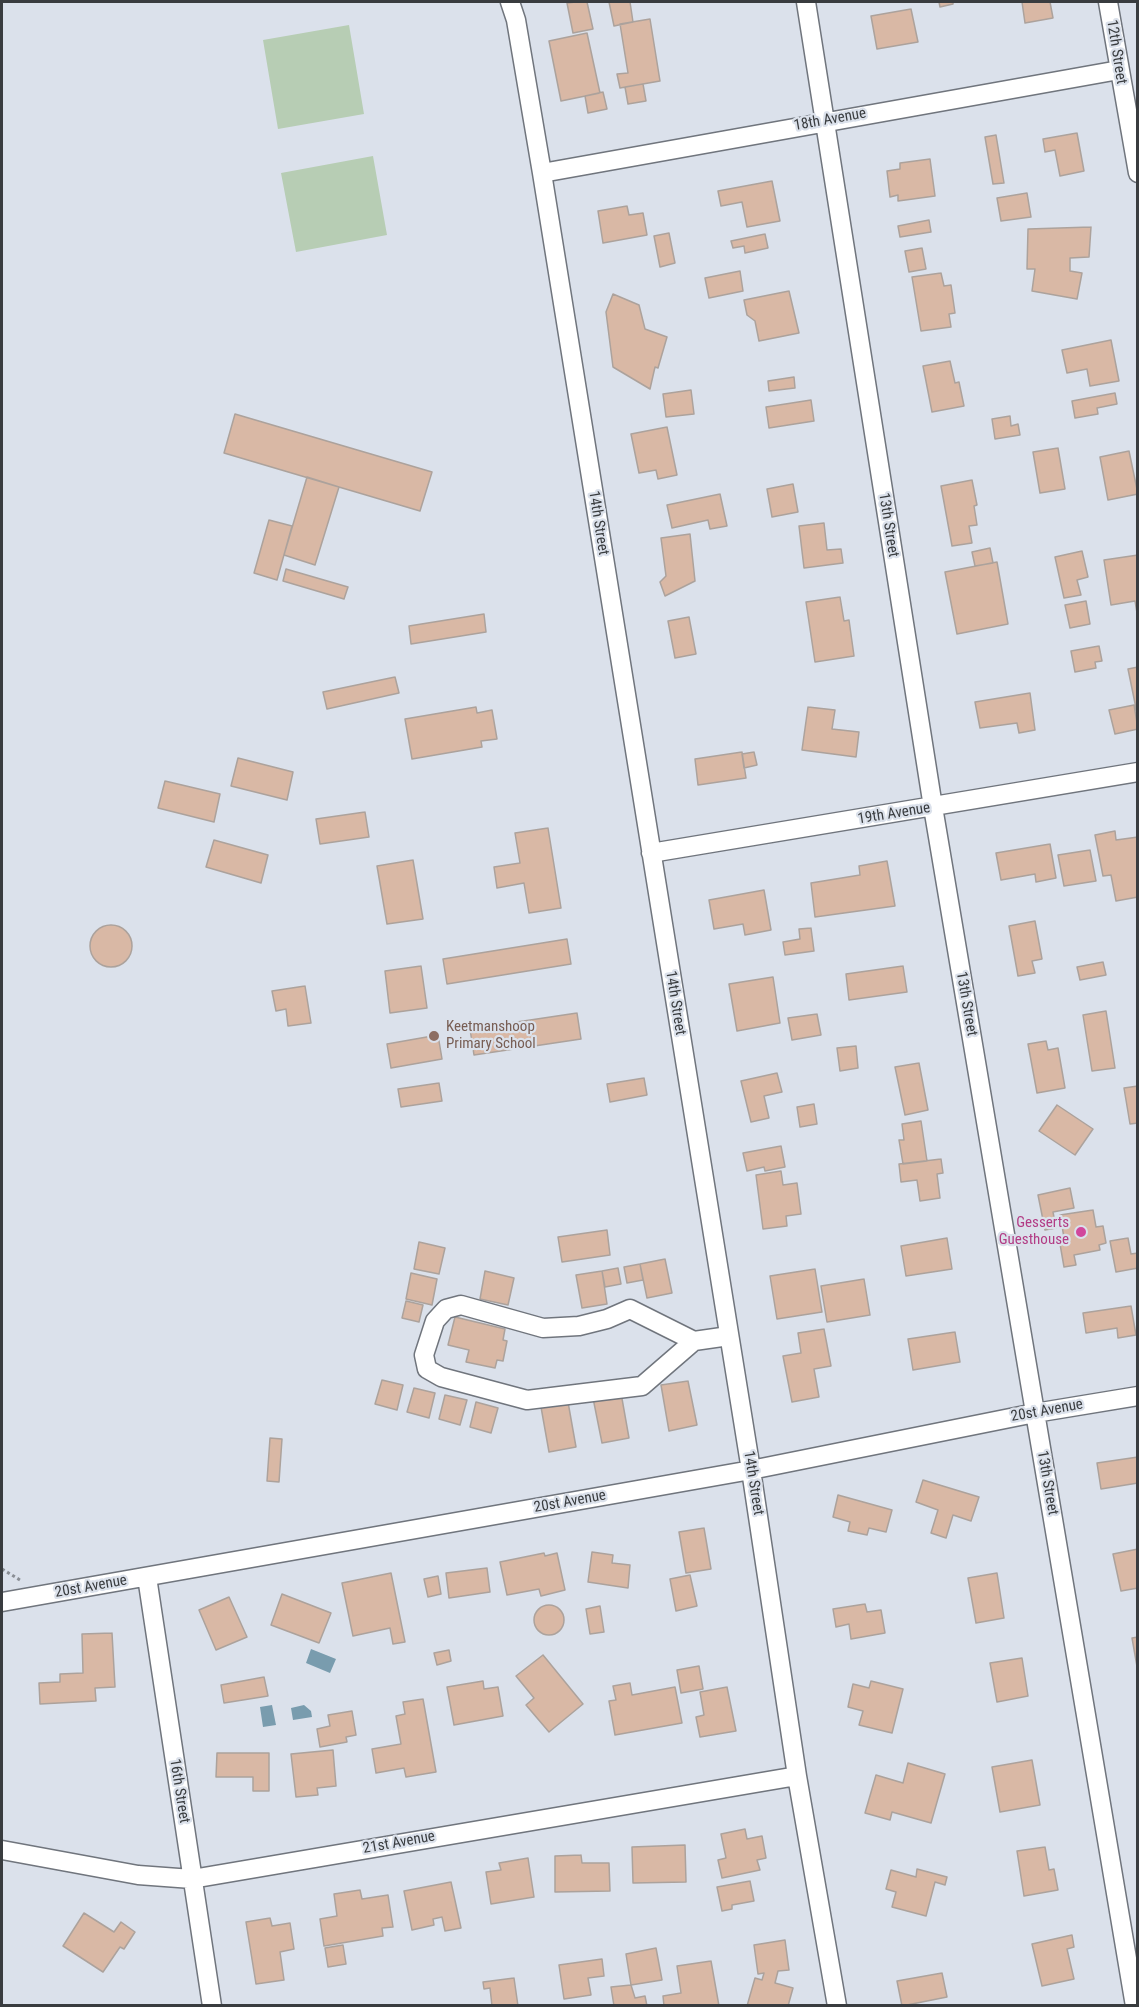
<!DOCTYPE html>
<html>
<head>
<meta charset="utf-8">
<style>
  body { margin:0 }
  #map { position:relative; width:1139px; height:2007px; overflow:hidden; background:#dbe1eb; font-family:"Roboto Condensed",sans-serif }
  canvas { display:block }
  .frame { position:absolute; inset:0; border:3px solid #393c3f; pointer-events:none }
</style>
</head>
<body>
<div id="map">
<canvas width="1139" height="2007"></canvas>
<div class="frame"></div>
</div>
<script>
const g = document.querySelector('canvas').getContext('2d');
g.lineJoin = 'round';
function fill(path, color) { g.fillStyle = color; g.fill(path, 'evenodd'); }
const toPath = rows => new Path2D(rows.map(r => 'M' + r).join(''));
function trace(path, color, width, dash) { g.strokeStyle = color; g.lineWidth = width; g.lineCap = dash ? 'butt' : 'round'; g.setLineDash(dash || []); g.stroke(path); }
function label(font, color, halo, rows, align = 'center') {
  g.font = font + ' "Roboto Condensed",sans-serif'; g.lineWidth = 4.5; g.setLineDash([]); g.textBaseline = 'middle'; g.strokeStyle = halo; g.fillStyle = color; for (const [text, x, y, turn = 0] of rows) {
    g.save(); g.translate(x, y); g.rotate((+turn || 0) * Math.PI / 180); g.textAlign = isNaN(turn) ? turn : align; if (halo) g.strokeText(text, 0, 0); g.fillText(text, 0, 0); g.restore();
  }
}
const green = toPath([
  [349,25,364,114,278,129,263,40],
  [373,156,387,235,296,252,281,173]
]);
const water = toPath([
  [311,1649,336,1659,330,1673,306,1663],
  [272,1705,276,1725,263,1727,260,1707],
  [304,1705,311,1711,312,1717,293,1720,291,1708]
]);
const building = toPath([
  [576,2,587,2,593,29,573,33,567,3,576,2],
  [609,2,630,2,633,22,614,26,609,2],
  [939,2,953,2,953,4,940,7,939,2],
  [1022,2,1050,2,1053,18,1025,23,1022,2],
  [911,9,918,42,877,49,871,16,911,9],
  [650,19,660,81,620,88,617,74,628,73,620,24,650,19],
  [587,33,600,93,561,101,549,41,587,33],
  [643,84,646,101,628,104,625,87,643,84],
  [603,92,607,109,588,113,585,96,603,92],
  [1077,133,1084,171,1060,176,1055,150,1045,152,1043,139,1077,133],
  [996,135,1004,183,993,184,985,137,996,135],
  [930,159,935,196,898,201,898,195,890,197,887,171,900,169,900,163,930,159],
  [772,181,780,221,747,227,742,202,721,206,718,191,772,181],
  [1027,193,1031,217,1001,221,997,198,1027,193],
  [627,206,629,215,643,213,647,235,603,243,598,211,627,206],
  [929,220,931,232,900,237,898,226,929,220],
  [1091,227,1089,257,1070,258,1070,271,1082,273,1077,299,1032,291,1035,269,1027,269,1028,229,1091,227],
  [669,233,675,263,660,267,654,236,669,233],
  [765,234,768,248,745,253,744,246,733,248,731,241,765,234],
  [922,248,926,269,909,272,905,251,922,248],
  [740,271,743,291,709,298,705,278,740,271],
  [941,273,944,286,951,285,955,313,949,314,951,327,921,331,912,277,941,273],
  [789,291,799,333,759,341,755,321,747,315,744,300,789,291],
  [613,294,639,305,645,329,667,337,658,368,655,367,650,389,613,367,606,312,613,294],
  [1111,340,1119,381,1090,386,1087,369,1067,373,1062,350,1111,340],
  [950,361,955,383,959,382,964,406,932,412,923,366,950,361],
  [794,377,795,388,769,391,768,381,794,377],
  [691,390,694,414,666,417,663,394,691,390],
  [1115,393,1117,404,1097,408,1098,414,1075,418,1072,401,1115,393],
  [811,400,814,421,769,428,766,407,811,400],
  [235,414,432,472,420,511,224,453,235,414],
  [1010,416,1011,426,1018,424,1020,435,995,439,992,419,1010,416],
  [667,427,677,475,658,479,656,470,639,473,631,434,667,427],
  [1058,448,1065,489,1040,493,1033,452,1058,448],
  [1129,451,1138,494,1108,500,1100,457,1129,451],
  [307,477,339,487,315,565,284,555,307,477],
  [972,480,977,505,974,506,977,525,969,526,972,543,952,546,941,486,972,480],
  [793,484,798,512,772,517,767,489,793,484],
  [720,494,727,526,710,529,708,520,672,528,667,505,720,494],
  [269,520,292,526,277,580,254,573,269,520],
  [824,523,827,550,841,549,843,563,804,568,799,526,824,523],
  [690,534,695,581,665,596,660,582,666,576,661,538,690,534],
  [990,548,993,563,975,566,972,552,990,548],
  [1082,551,1088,577,1077,580,1081,595,1064,598,1055,557,1082,551],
  [1138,555,1138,619,1135,601,1111,605,1104,560,1138,555],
  [997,562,1008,624,957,634,945,572,997,562],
  [286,569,348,587,344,599,283,581,286,569],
  [840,597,844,621,849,620,854,656,815,662,806,602,840,597],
  [1086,601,1090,624,1070,628,1065,605,1086,601],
  [484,614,486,632,411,644,409,626,484,614],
  [689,617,696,654,675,658,668,621,689,617],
  [1099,646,1102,661,1095,662,1096,668,1075,672,1071,651,1099,646],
  [1138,667,1138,713,1137,713,1128,669,1138,667],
  [395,677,399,693,327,709,323,692,395,677],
  [1030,693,1035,730,1019,733,1017,723,980,728,975,702,1030,693],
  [1134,705,1138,729,1115,734,1109,710,1134,705],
  [476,707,477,713,492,710,497,739,481,741,482,747,412,759,405,719,476,707],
  [808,707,835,710,832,729,859,732,856,757,802,750,808,707],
  [742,752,746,778,698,785,695,759,742,752],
  [754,752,757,765,744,768,742,754,754,752],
  [238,758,293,772,287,800,231,786,238,758],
  [165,781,220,794,214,822,158,808,165,781],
  [365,812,369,837,320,844,316,819,365,812],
  [548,828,561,908,529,913,524,883,497,888,494,867,520,863,515,833,548,828],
  [1115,831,1116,840,1138,837,1138,897,1116,901,1111,875,1103,876,1095,835,1115,831],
  [214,840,268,855,261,883,206,867,214,840],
  [1050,844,1056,878,1036,882,1035,874,1001,880,996,853,1050,844],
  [1090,850,1096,881,1064,886,1058,855,1090,850],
  [413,860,423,919,387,924,377,866,413,860],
  [887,861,895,906,815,917,811,883,860,875,859,866,887,861],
  [764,890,771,930,745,935,743,924,714,929,709,900,764,890],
  [1035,921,1042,959,1032,961,1035,973,1018,976,1009,926,1035,921],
  '90 946a21 21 0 1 1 42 0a21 21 0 1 1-42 0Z',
  [811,928,814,951,785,955,783,942,800,939,799,929,811,928],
  [567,939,571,964,447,984,443,959,567,939],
  [1103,962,1106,975,1080,980,1077,967,1103,962],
  [421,966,427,1008,390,1013,385,971,421,966],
  [903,966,907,992,849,1000,846,974,903,966],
  [773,977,780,1023,737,1031,729,984,773,977],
  [305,986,311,1023,288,1026,286,1009,276,1011,272,991,305,986],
  [1106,1011,1115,1068,1092,1071,1083,1015,1106,1011],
  [577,1013,581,1039,474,1055,470,1029,577,1013],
  [817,1014,821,1035,792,1040,788,1018,817,1014],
  [438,1035,442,1059,391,1068,387,1044,438,1035],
  [1046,1041,1048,1050,1058,1048,1065,1088,1037,1093,1028,1044,1046,1041],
  [856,1046,858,1068,840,1071,837,1048,856,1046],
  [919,1063,928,1110,905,1115,895,1067,919,1063],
  [777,1073,782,1092,764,1096,769,1118,751,1122,741,1081,777,1073],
  [644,1078,647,1095,610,1102,607,1084,644,1078],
  [439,1083,442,1101,401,1107,398,1089,439,1083],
  [1138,1086,1138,1123,1130,1124,1124,1088,1138,1086],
  [814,1104,817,1124,800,1127,797,1107,814,1104],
  [1057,1105,1093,1129,1075,1155,1039,1131,1057,1105],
  [921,1121,927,1161,903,1164,899,1140,904,1140,902,1124,921,1121],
  [781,1146,785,1167,765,1171,764,1167,747,1171,743,1153,781,1146],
  [941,1159,943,1173,937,1174,940,1198,920,1201,917,1180,901,1182,899,1164,941,1159],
  [781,1171,783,1185,797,1183,801,1214,786,1216,787,1226,763,1229,756,1175,781,1171],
  [1070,1188,1074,1208,1053,1212,1056,1228,1045,1230,1038,1195,1070,1188],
  [1093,1210,1096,1227,1103,1226,1106,1243,1099,1245,1100,1250,1074,1255,1076,1265,1064,1267,1060,1244,1065,1243,1060,1215,1093,1210],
  [607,1230,610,1255,562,1262,558,1237,607,1230],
  [947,1238,952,1269,906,1276,901,1246,947,1238],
  [1128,1238,1131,1254,1138,1253,1138,1268,1116,1272,1110,1241,1128,1238],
  [419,1242,445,1248,439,1274,414,1269,419,1242],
  [665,1259,672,1293,647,1298,640,1264,665,1259],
  [640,1264,643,1280,627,1283,624,1267,640,1264],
  [618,1268,621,1284,605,1287,602,1271,618,1268],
  [815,1269,822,1312,777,1319,770,1276,815,1269],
  [485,1271,514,1278,508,1305,480,1299,485,1271],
  [602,1271,607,1304,582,1308,576,1275,602,1271],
  [411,1273,437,1279,432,1305,406,1299,411,1273],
  [864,1279,870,1315,827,1322,821,1286,864,1279],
  [406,1301,423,1305,419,1322,402,1318,406,1301],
  [1131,1306,1136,1335,1118,1338,1117,1328,1086,1333,1083,1313,1131,1306],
  [455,1317,505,1329,503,1340,507,1341,503,1361,497,1360,495,1368,466,1362,469,1350,448,1345,455,1317],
  [824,1329,831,1366,814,1369,819,1397,792,1402,783,1356,801,1353,798,1333,824,1329],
  [955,1332,960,1362,913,1370,908,1339,955,1332],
  [382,1380,403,1385,397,1410,375,1404,382,1380],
  [688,1381,697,1425,669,1431,661,1385,688,1381],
  [414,1388,435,1393,429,1418,407,1412,414,1388],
  [621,1393,629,1438,602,1443,593,1398,621,1393],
  [445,1395,467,1400,460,1425,439,1419,445,1395],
  [476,1402,498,1408,491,1433,470,1427,476,1402],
  [568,1402,576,1447,549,1452,541,1407,568,1402],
  [270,1438,282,1439,279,1482,267,1481,270,1438],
  [1138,1457,1138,1483,1101,1489,1097,1463,1138,1457],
  [923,1480,979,1497,971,1521,953,1515,946,1538,931,1533,938,1510,916,1502,923,1480],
  [838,1495,892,1510,886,1532,869,1528,867,1535,848,1531,850,1522,833,1517,838,1495],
  [704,1528,711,1569,686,1573,679,1532,704,1528],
  [1138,1549,1138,1588,1121,1591,1113,1554,1138,1549],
  [592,1552,613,1555,612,1563,630,1565,628,1588,588,1582,592,1552],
  [544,1553,545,1556,557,1553,565,1590,541,1596,539,1589,507,1595,500,1562,544,1553],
  [487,1568,490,1592,449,1598,446,1573,487,1568],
  [391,1573,405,1642,393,1644,390,1628,353,1636,342,1583,391,1573],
  [997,1573,1004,1618,976,1623,968,1578,997,1573],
  [690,1575,697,1606,676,1611,670,1579,690,1575],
  [438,1576,441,1594,428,1597,424,1579,438,1576],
  [282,1594,331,1613,319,1643,271,1625,282,1594],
  [229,1597,247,1637,216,1650,199,1610,229,1597],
  [865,1604,867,1612,881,1610,885,1633,851,1639,849,1624,836,1627,833,1609,865,1604],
  '534 1620a15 15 0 1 1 30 0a15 15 0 1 1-30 0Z',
  [600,1606,604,1632,590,1634,586,1609,600,1606],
  [112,1633,115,1687,95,1688,96,1701,40,1704,39,1683,60,1682,60,1674,83,1673,82,1634,112,1633],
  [1138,1637,1138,1672,1132,1638,1138,1637],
  [449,1650,451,1661,437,1665,434,1653,449,1650],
  [543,1655,583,1704,549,1732,526,1705,534,1698,516,1676,543,1655],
  [1022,1658,1028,1696,997,1702,990,1663,1022,1658],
  [699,1666,703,1689,681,1693,677,1670,699,1666],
  [264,1677,268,1696,224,1703,221,1685,264,1677],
  [483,1681,484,1689,498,1687,503,1716,454,1725,447,1687,483,1681],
  [871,1681,903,1689,892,1733,859,1725,863,1711,848,1707,853,1684,869,1688,871,1681],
  [630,1683,632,1695,675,1687,682,1723,615,1735,609,1701,616,1700,613,1686,630,1683],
  [727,1687,736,1731,700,1737,696,1717,704,1715,700,1692,727,1687],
  [423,1699,436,1772,406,1777,404,1768,376,1773,372,1749,401,1744,396,1716,405,1714,403,1702,423,1699],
  [352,1711,356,1735,346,1737,347,1742,320,1747,317,1729,330,1726,328,1715,352,1711],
  [333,1750,336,1786,317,1788,318,1795,296,1797,291,1754,333,1750],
  [217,1753,269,1753,269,1791,253,1791,253,1777,216,1777,217,1753],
  [1032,1760,1040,1805,1000,1812,992,1767,1032,1760],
  [908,1763,945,1774,931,1823,892,1812,890,1820,865,1813,876,1775,903,1783,908,1763],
  [745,1829,747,1839,762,1836,766,1858,757,1860,760,1870,722,1878,718,1860,726,1858,721,1834,745,1829],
  [685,1845,686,1882,633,1883,632,1847,685,1845],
  [1045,1847,1049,1870,1054,1869,1058,1890,1024,1896,1017,1851,1045,1847],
  [581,1855,582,1863,609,1863,610,1891,555,1892,555,1856,581,1855],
  [528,1858,534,1897,491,1904,486,1872,501,1870,499,1863,528,1858],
  [917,1869,947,1877,945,1885,935,1882,926,1916,892,1907,896,1892,886,1889,891,1870,916,1877,917,1869],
  [750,1881,754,1901,732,1905,732,1909,722,1911,717,1887,750,1881],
  [451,1882,461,1928,445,1931,442,1917,433,1919,434,1925,412,1930,404,1891,451,1882],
  [360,1890,362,1899,388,1895,393,1927,382,1928,383,1936,324,1946,320,1919,337,1916,334,1894,360,1890],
  [84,1913,114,1932,121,1922,135,1932,124,1949,120,1947,103,1972,63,1946,84,1913],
  [270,1918,272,1926,290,1923,294,1949,280,1952,284,1980,256,1984,246,1922,270,1918],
  [1072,1935,1074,1947,1067,1949,1074,1979,1042,1986,1032,1944,1072,1935],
  [785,1940,789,1970,778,1971,775,1983,793,1988,788,2006,747,2006,755,1978,762,1980,764,1973,758,1974,754,1945,785,1940],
  [343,1945,346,1964,328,1967,325,1948,343,1945],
  [656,1948,662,1980,631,1985,626,1954,656,1948],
  [602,1959,604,1976,588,1978,591,1995,564,1999,559,1965,602,1959],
  [711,1961,719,2006,664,2006,663,1996,681,1993,677,1966,711,1961],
  [942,1973,947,1997,902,2006,897,1981,942,1973],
  [514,1978,518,2006,492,2006,490,1988,484,1989,483,1982,514,1978],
  [631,1985,635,1998,645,1996,647,2006,614,2006,611,1987,631,1985]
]);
const path = toPath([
  [2,1569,20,1580]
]);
const minor = toPath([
  [510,2,516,20,542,173,751,1470,797,1776,837,2006],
  [806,2,933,807,1135,2006],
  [1108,2,1138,173],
  [542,173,1119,70],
  [651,853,1138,772],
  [694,1341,630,1309,607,1319,579,1326,543,1328,461,1305,446,1309,435,1321,424,1355,427,1369,441,1377,527,1400,642,1386,694,1341,729,1336],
  [147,1577,212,2006],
  [2,1602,751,1470,1035,1413,1138,1396],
  [2,1850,138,1875,192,1879,797,1776]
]);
const markers = [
  [434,1036,6,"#8d6e63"],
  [1081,1232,6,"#d1479c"]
];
const streetNames = [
  ["12th Street",1116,52,81],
  ["18th Avenue",830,120,-10],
  ["14th Street",598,523,81],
  ["13th Street",888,525,81],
  ["19th Avenue",894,814,-9],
  ["14th Street",675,1003,81],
  ["13th Street",966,1004,80],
  ["20st Avenue",1047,1411,-10],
  ["14th Street",753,1483,81],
  ["13th Street",1047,1483,80],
  ["20st Avenue",570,1502,-10],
  ["20st Avenue",91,1587,-10],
  ["16th Street",179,1791,81],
  ["21st Avenue",399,1843,-10]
];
const educationNames = [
  ["Keetmanshoop",446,1027],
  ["Primary School",446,1044]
];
const hotelNames = [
  ["Gesserts",1069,1223],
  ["Guesthouse",1069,1240]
];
fill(green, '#b7cdb4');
fill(water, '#799cae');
fill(building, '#d9b8a5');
trace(building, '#aca29c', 1.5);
trace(minor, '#70757d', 21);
trace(path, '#8a8e95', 3, [3, 3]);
trace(minor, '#fff', 18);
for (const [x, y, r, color] of markers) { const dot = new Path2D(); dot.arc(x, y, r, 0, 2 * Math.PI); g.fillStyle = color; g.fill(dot); trace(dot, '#dbe1eb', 2); }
label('15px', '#393c3f', '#dbe1eb', streetNames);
label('15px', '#785e54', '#dbe1eb', educationNames, 'left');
label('15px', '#b23c85', '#dbe1eb', hotelNames, 'right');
</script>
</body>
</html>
